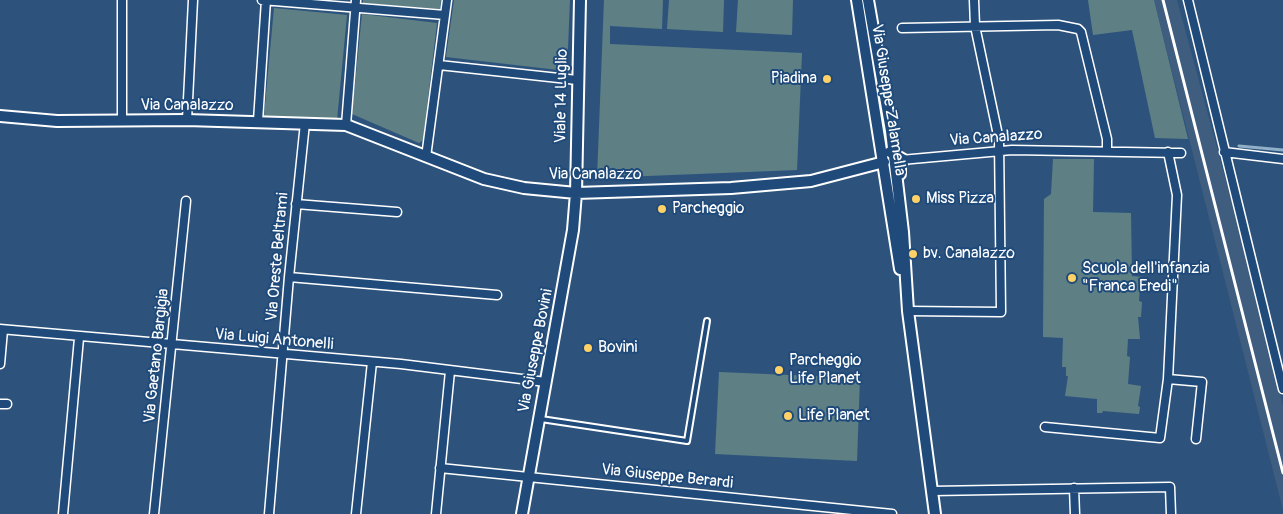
<!DOCTYPE html>
<html>
<head>
<meta charset="utf-8">
<style>
  body { margin:0 }
  canvas { display:block; background:#2d537c }
</style>
</head>
<body>
<canvas width="1283" height="514"></canvas>
<script>
const g = document.querySelector('canvas').getContext('2d');
g.lineJoin = 'round';
function fill(path, color) { g.fillStyle = color; g.fill(path, 'evenodd'); }
const toPath = rows => new Path2D(rows.map(r => 'M' + r).join(''));
function trace(path, color, width, dash) { g.strokeStyle = color; g.lineWidth = width; g.lineCap = dash ? 'butt' : 'round'; g.setLineDash(dash || []); g.stroke(path); }
function label(font, color, halo, rows, align = 'center') {
  g.font = font + ' Pangolin,sans-serif'; g.lineWidth = 4; g.setLineDash([]); g.textBaseline = 'middle'; g.strokeStyle = halo; g.fillStyle = color; for (const [text, x, y, turn = 0] of rows) {
    g.save(); g.translate(x, y); g.rotate((+turn || 0) * Math.PI / 180); g.textAlign = isNaN(turn) ? turn : align; if (halo) g.strokeText(text, 0, 0); g.fillText(text, 0, 0); g.restore();
  }
}
const built = toPath([
  [1154,0,1177,0,1242,240,1283,406,1283,510]
]);
const green = toPath([
  [363,0,441,0,440,9,363,3],
  [454,0,570,0,567,71,446,57],
  [604,0,663,0,662,29,610,26,610,44,802,53,797,170,597,178],
  [669,0,724,0,723,32,667,29],
  [738,0,793,0,792,35,736,32],
  [1088,0,1154,0,1188,139,1155,138,1132,30,1093,35],
  [274,8,347,15,337,120,264,116],
  [362,14,437,23,423,140,419,143,352,114],
  [1053,159,1094,159,1093,212,1131,213,1132,276,1143,277,1143,285,1140,285,1139,301,1142,302,1141,317,1138,317,1140,339,1128,339,1127,356,1130,357,1128,384,1141,386,1138,406,1140,407,1139,414,1103,411,1102,413,1097,413,1097,399,1065,396,1068,376,1066,376,1066,367,1062,367,1063,338,1043,337,1044,199,1051,194],
  [719,372,860,378,857,461,715,454]
]);
const stream = toPath([
  [1239,146,1283,150]
]);
const service = toPath([
  [541,419,687,441,707,321]
]);
const minor = toPath([
  [262,0,445,15],
  [1188,0,1283,389],
  [902,28,1058,25,1078,29,1081,32,1107,139,1107,150],
  [439,65,577,80],
  [187,120,193,0],
  [122,121,122,0],
  [258,121,266,0],
  [346,125,356,0],
  [1224,152,1283,159],
  [426,157,447,0],
  [901,160,1012,150,1181,153],
  [296,204,397,212],
  [289,277,497,295],
  [908,311,1001,312,999,140,975,26,974,0],
  [0,329,401,364,546,382],
  [0,364,3,330],
  [1168,379,1202,382,1196,439],
  [0,404,7,404],
  [1045,427,1160,438,1168,379,1177,195,1168,152],
  [440,468,892,514],
  [1074,488,1075,514],
  [932,491,1170,487,1171,514],
  [63,514,79,338],
  [154,514,186,201],
  [269,514,289,277,305,123],
  [356,514,372,362],
  [436,514,450,371]
]);
const tertiary = toPath([
  [857,0,900,269],
  [868,0,891,131,903,232,908,311,935,514],
  [0,116,57,121,187,120,346,125,484,179,524,188,576,193,731,188,811,181,884,162],
  [890,152,904,160,900,163,900,174],
  [522,514,573,230,576,193,580,0]
]);
const rail = toPath([
  [1163,0,1283,473]
]);
const markers = [
  [827,79,5,"#ffd166"],
  [916,199,5,"#ffd166"],
  [662,209,5,"#ffd166"],
  [913,254,5,"#ffd166"],
  [1072,278,5,"#ffd166"],
  [588,348,5,"#ffd166"],
  [779,370,5,"#ffd166"],
  [788,416,5,"#ffd166"]
];
const poiNames = [
  ["Piadina",817,79,"right"],
  ["Miss Pizza",926,199],
  ["Parcheggio",672,209],
  ["bv. Canalazzo",923,254],
  ["Scuola dell'infanzia",1082,269],
  ["\"Franca Eredi\"",1082,287],
  ["Bovini",598,348],
  ["Parcheggio",789,361],
  ["Life Planet",789,379],
  ["Life Planet",798,416]
];
const streetNames = [
  ["Viale 14 Luglio",562,96,-89],
  ["Via Giuseppe Zalamella",888,100,81],
  ["Via Canalazzo",187,106],
  ["Via Canalazzo",996,138,-4],
  ["Via Canalazzo",595,175],
  ["Via Oreste Beltrami",278,257,-85],
  ["Via Luigi Antonelli",274,340,5],
  ["Via Giuseppe Bovini",536,351,-79],
  ["Via Gaetano Bargigia",157,356,-84],
  ["Via Giuseppe Berardi",667,477,6]
];
fill(built, '#3e5d7f');
fill(green, '#5e8085');
trace(stream, '#90afc8', 3);
trace(service, '#fff', 8);
trace(minor, '#fff', 11);
trace(tertiary, '#fff', 14);
trace(service, '#1f4a7a', 4);
trace(minor, '#1f4a7a', 8);
trace(tertiary, '#1f4a7a', 10);
trace(rail, '#fff', 3);
for (const [x, y, r, color] of markers) { const dot = new Path2D(); dot.arc(x, y, r, 0, 2 * Math.PI); g.fillStyle = color; g.fill(dot); trace(dot, '#1f4a7a', 2); }
label('16px', '#fff', '#1f4a7a', poiNames, 'left');
label('16px', '#fff', '#1f4a7a', streetNames);
</script>
</body>
</html>
